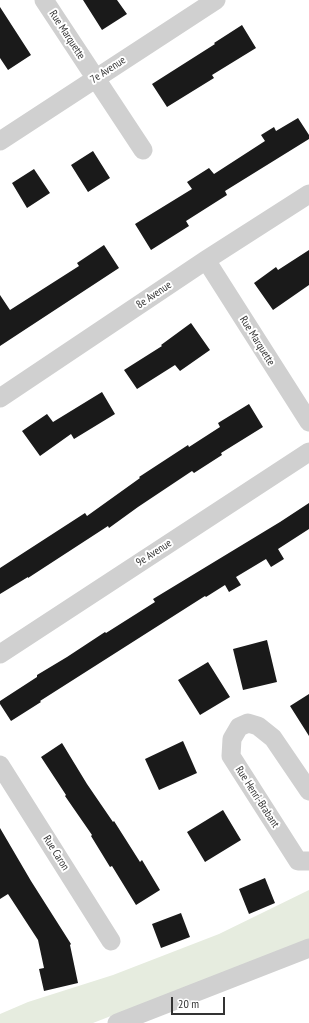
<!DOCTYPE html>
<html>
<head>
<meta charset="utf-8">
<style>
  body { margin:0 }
  #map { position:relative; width:309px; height:1023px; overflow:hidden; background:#fff; font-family:"PT Sans Narrow",sans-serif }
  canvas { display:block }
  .scale { position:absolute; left:171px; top:997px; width:54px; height:18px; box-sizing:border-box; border:2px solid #333; border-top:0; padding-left:5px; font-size:12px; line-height:14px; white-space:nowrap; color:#333; -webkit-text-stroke:3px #fff; paint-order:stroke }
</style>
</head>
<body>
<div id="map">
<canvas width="309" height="1023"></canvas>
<div class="scale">20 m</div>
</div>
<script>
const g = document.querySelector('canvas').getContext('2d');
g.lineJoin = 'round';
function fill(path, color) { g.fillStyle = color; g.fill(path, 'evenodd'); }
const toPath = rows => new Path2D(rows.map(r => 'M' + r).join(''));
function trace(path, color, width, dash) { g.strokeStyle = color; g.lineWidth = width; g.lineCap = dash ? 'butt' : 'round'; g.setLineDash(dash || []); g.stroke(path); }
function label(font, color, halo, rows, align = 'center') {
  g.font = font + ' "PT Sans Narrow",sans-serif'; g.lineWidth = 4; g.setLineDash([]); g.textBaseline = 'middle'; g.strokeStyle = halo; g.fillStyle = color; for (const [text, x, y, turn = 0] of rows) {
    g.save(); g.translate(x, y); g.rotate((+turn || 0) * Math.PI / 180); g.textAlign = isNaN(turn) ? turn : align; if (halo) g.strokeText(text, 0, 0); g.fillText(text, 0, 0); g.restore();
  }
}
const green = toPath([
  [309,890,309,939,93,1023,0,1023,0,1014,28,1002,113,975,219,934]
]);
const building = toPath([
  [83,0,117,0,127,14,102,30],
  [0,7,31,55,8,70,0,58],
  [242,25,256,48,212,75,214,78,167,107,152,84,215,44,214,43],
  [298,118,309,135,309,139,225,191,227,195,186,221,189,226,151,250,135,224,192,189,187,182,209,168,214,174,265,141,261,135,274,127,276,131],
  [93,151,110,178,88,192,71,165],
  [34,169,50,193,27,208,12,183],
  [104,245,119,268,0,346,0,295,10,310,79,266,77,263],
  [309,250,309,285,273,310,254,283,276,267,278,270],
  [191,323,210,350,180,371,175,365,137,389,124,370,162,346,161,345],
  [102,392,115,414,74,439,71,434,40,456,22,431,47,414,53,422],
  [249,404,263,427,221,453,222,455,194,473,192,471,138,507,109,528,108,526,28,578,28,577,0,594,0,568,85,513,87,516,140,478,139,477,188,445,189,447,220,427,218,423],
  [309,503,309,529,278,549,284,559,271,567,266,559,236,577,241,585,229,592,225,585,206,597,205,596,40,701,41,702,11,721,0,704,0,701,37,677,37,675,67,657,105,632,106,633,155,602,153,599,280,522],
  [267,640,277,682,243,690,233,649],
  [208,662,230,697,200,715,178,680],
  [309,694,309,736,290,706],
  [183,741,197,773,159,790,145,759],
  [62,743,87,784,113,822,114,821,140,862,142,860,160,890,136,905,112,866,110,867,91,836,92,835,65,796,66,795,41,757],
  [223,810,241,840,205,862,187,832],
  [0,828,31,881,71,944,70,945,78,983,44,991,39,969,44,968,38,940,8,894,0,899],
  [265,878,275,903,249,914,239,889],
  [181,913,190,937,161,948,152,924]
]);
const minor = toPath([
  [44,0,143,150],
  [0,141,216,0],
  [206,260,309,422],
  [0,398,206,260,309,194],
  [0,654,309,452],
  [0,765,111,941],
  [309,791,273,738,258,726,248,723,239,727,232,739,231,756,298,861,309,861],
  [117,1023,309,948]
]);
const streetNames = [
  ["Rue Marquette",67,35,57],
  ["7e Avenue",108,70,-33],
  ["8e Avenue",154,295,-34],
  ["Rue Marquette",257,341,58],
  ["9e Avenue",154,553,-33],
  ["Rue Henri-Brabant",257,797,57],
  ["Rue Caron",56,853,58]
];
fill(green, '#e6ecdf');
fill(building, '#1a1a1a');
trace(minor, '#d0d0d0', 19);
label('11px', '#333', '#fff', streetNames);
</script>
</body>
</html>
